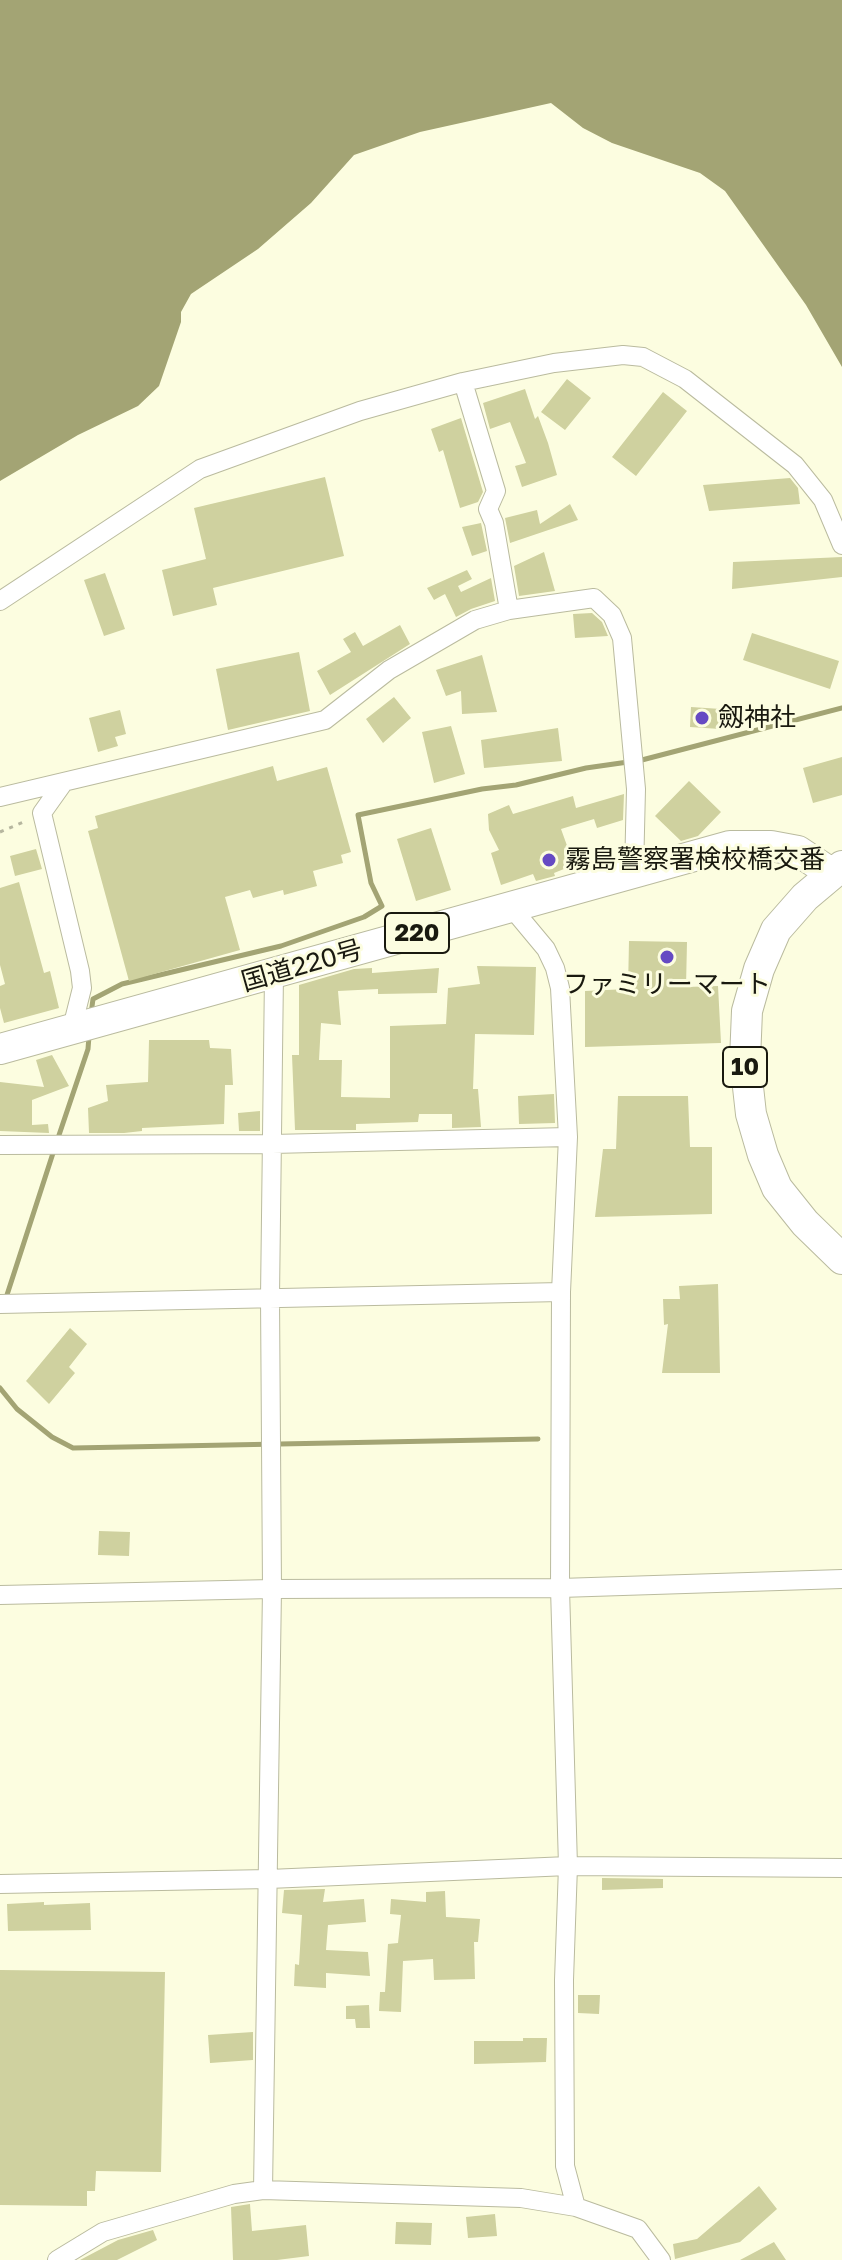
<!DOCTYPE html>
<html>
<head>
<meta charset="utf-8">
<style>
  body { margin:0 }
  canvas { display:block; background:#fcfde0 }
</style>
</head>
<body>
<canvas width="842" height="2260"></canvas>
<script>
const g = document.querySelector('canvas').getContext('2d');
g.lineJoin = 'round';
function fill(path, color) { g.fillStyle = color; g.fill(path, 'evenodd'); }
const toPath = rows => new Path2D(rows.map(r => 'M' + r).join(''));
function trace(path, color, width, dash) { g.strokeStyle = color; g.lineWidth = width; g.lineCap = dash ? 'butt' : 'round'; g.setLineDash(dash || []); g.stroke(path); }
function label(font, color, halo, rows, align = 'center') {
  g.font = font + ' "Golos Text","Noto Sans JP",sans-serif'; g.lineWidth = 6; g.setLineDash([]); g.textBaseline = 'middle'; g.strokeStyle = halo; g.fillStyle = color; for (const [text, x, y, turn = 0] of rows) {
    g.save(); g.translate(x, y); g.rotate((+turn || 0) * Math.PI / 180); g.textAlign = isNaN(turn) ? turn : align; if (halo) g.strokeText(text, 0, 0); g.fillText(text, 0, 0); g.restore();
  }
}
const water = toPath([
  [0,0,842,0,842,367,806,305,725,191,700,173,612,143,583,128,551,103,420,132,354,155,311,203,258,249,191,294,181,312,181,322,159,386,138,406,78,435,0,481]
]);
const stream = toPath([
  [638,761,842,708],
  [91,1014,93,999,122,984,281,946,364,917,382,906,371,883,358,815,482,789,516,785,586,768,628,762],
  [57,1141,88,1049,89,1036],
  [5,1301,54,1150],
  [0,1388,17,1409,52,1437,73,1448,538,1439]
]);
const building = toPath([
  [567,379,591,398,565,430,541,412],
  [525,389,535,419,538,416,548,443,557,475,522,487,515,466,526,463,510,422,490,429,483,403],
  [663,392,687,411,636,476,612,457],
  [461,418,483,492,478,502,460,508,443,450,439,452,431,429],
  [325,477,344,556,213,588,217,605,173,616,162,570,206,559,194,508],
  [790,478,798,488,800,504,709,511,703,485],
  [570,504,578,520,510,543,505,518,537,510,540,524],
  [481,523,487,551,472,556,462,527],
  [544,552,555,591,519,596,514,566],
  [842,557,842,577,732,589,733,562],
  [467,570,472,579,458,586,461,592,491,578,495,601,471,609,456,617,445,594,434,600,427,588],
  [105,573,125,629,104,636,84,580],
  [592,613,602,622,608,636,575,638,573,614],
  [400,625,410,644,330,695,317,671,351,652,343,639,355,632,363,646],
  [752,633,839,661,830,689,743,660],
  [299,652,310,711,228,730,216,669],
  [482,655,497,712,462,714,461,691,446,696,436,670],
  [394,697,411,718,383,743,366,719],
  [691,707,721,709,720,729,690,727],
  [120,710,126,734,115,737,118,746,98,752,89,718],
  [451,726,465,774,434,783,422,732],
  [558,728,562,761,484,768,481,740],
  [842,757,842,795,813,803,803,768],
  [273,766,277,781,327,767,351,852,341,855,343,863,313,871,317,886,284,895,283,890,253,898,250,890,225,897,240,950,129,981,88,831,98,828,95,816],
  [689,781,721,812,698,836,681,841,655,816],
  [624,794,623,820,597,828,594,819,561,829,574,865,554,873,555,876,536,881,533,874,501,885,491,853,499,850,489,830,488,814,509,805,513,814,573,796,576,808],
  [431,828,451,890,416,901,397,839],
  [36,849,42,869,15,876,10,856],
  [19,882,44,973,50,971,59,1008,4,1023,0,1008,0,986,5,984,0,965,0,888],
  [629,941,687,942,686,987,718,986,721,1043,585,1047,585,991,628,989],
  [477,966,536,967,534,1035,475,1034,473,1089,478,1089,481,1127,452,1128,452,1114,419,1114,418,1122,356,1124,356,1130,295,1130,292,1055,299,1055,299,985,354,969,372,968,372,973,439,968,437,993,378,994,378,989,338,991,341,1025,321,1023,319,1060,342,1060,341,1097,390,1098,390,1026,446,1024,448,988,480,984],
  [149,1040,209,1040,210,1048,231,1049,233,1085,225,1085,224,1124,142,1128,142,1131,124,1133,89,1133,88,1108,108,1101,106,1085,148,1082],
  [52,1055,69,1086,32,1100,32,1125,48,1124,49,1133,0,1131,0,1082,44,1087,36,1060],
  [554,1094,555,1123,519,1124,518,1096],
  [618,1096,688,1096,690,1147,712,1147,712,1214,595,1217,603,1149,616,1149],
  [260,1111,260,1131,239,1131,238,1113],
  [718,1284,720,1373,662,1373,668,1324,664,1325,663,1299,680,1299,679,1286],
  [70,1328,87,1344,69,1367,75,1373,49,1404,26,1381],
  [99,1531,130,1532,129,1556,98,1555],
  [602,1878,663,1879,663,1888,602,1890],
  [325,1889,323,1902,364,1899,366,1922,328,1925,326,1950,368,1952,370,1976,326,1973,326,1988,294,1986,295,1964,299,1965,302,1915,282,1913,284,1890],
  [445,1891,446,1917,480,1919,478,1942,474,1942,475,1979,434,1980,433,1959,403,1961,401,2012,379,2011,380,1992,385,1992,388,1944,398,1943,401,1915,390,1914,391,1899,426,1902,426,1892],
  [44,1902,44,1905,90,1903,91,1930,8,1931,7,1904],
  [0,1970,165,1972,161,2172,96,2171,95,2191,87,2191,87,2206,0,2205],
  [578,1995,600,1995,599,2014,578,2013],
  [369,2005,370,2028,356,2028,355,2019,346,2019,346,2006],
  [253,2032,253,2060,210,2063,208,2035],
  [523,2038,547,2038,546,2062,474,2064,474,2041,523,2041],
  [759,2186,777,2209,740,2242,675,2259,673,2244,697,2239],
  [250,2204,252,2231,306,2225,309,2256,277,2260,233,2260,231,2207],
  [495,2214,497,2236,468,2238,466,2217],
  [396,2222,432,2223,431,2245,395,2244],
  [153,2230,157,2240,117,2260,80,2260,118,2240],
  [774,2242,786,2260,740,2260]
]);
const path = toPath([
  [0,832,26,821]
]);
const minor = toPath([
  [463,382,496,491,488,509,494,523,509,610],
  [0,601,200,469,360,411,463,382,554,363,623,355,643,357,685,379,795,465,823,500,842,545],
  [64,782,42,813,80,971,82,988,72,1028],
  [0,797,325,720,389,670,475,620,509,610,594,598,612,615,622,638,636,789,634,872],
  [511,907,546,949,555,968,560,988,568,1137,561,1292,560,1588,568,1866,564,1980,565,2166,576,2207],
  [0,1145,272,1144,568,1137],
  [0,1304,561,1292],
  [0,1595,272,1589,560,1588,842,1579],
  [0,1884,269,1879,568,1866,842,1868],
  [263,2190,272,1589,270,1297,274,974],
  [57,2260,103,2232,234,2194,263,2190,521,2198,576,2207,638,2229,661,2260]
]);
const trunk = toPath([
  [842,866,805,897,776,930,759,969,747,1011,745,1060,751,1114,763,1155,777,1188,805,1223,842,1259],
  [0,1049,730,846,771,846,798,851,831,873]
]);
const markers = [
  [702,718,8,"#664ac3"],
  [549,860,8,"#664ac3"],
  [667,957,8,"#664ac3"]
];
const shields = [
  [417,933,64],
  [745,1067,44]
];
const shieldNames = [
  ["220",417,933],
  ["10",745,1067]
];
const poiNames = [
  ["劔神社",718,718],
  ["霧島警察署検校橋交番",565,860],
  ["ファミリーマート",667,985,"center"]
];
const streetNames = [
  ["国道220号",302,966,-16]
];
fill(water, '#a3a474');
trace(stream, '#a3a474', 5);
fill(building, '#cfd19f');
trace(minor, '#babb9f', 20);
trace(trunk, '#babb9f', 32);
trace(path, '#b6b69f', 3, [4, 6]);
trace(minor, '#fff', 18);
trace(trunk, '#fff', 30);
for (const [x, y, r, color] of markers) { const dot = new Path2D(); dot.arc(x, y, r, 0, 2 * Math.PI); g.fillStyle = color; g.fill(dot); trace(dot, '#fcfde0', 3); }
for (const [x, y, w] of shields) { const box = new Path2D(); box.roundRect(x - w / 2, y - 20, w, 40, 6); g.fillStyle = '#fcfde0'; g.fill(box); trace(box, '#19190f', 2); }
label('bold 24px', '#19190f', null, shieldNames);
label('26px', '#19190f', '#fcfde0', poiNames, 'left');
label('26px', '#19190f', '#fcfde0', streetNames);
</script>
</body>
</html>
